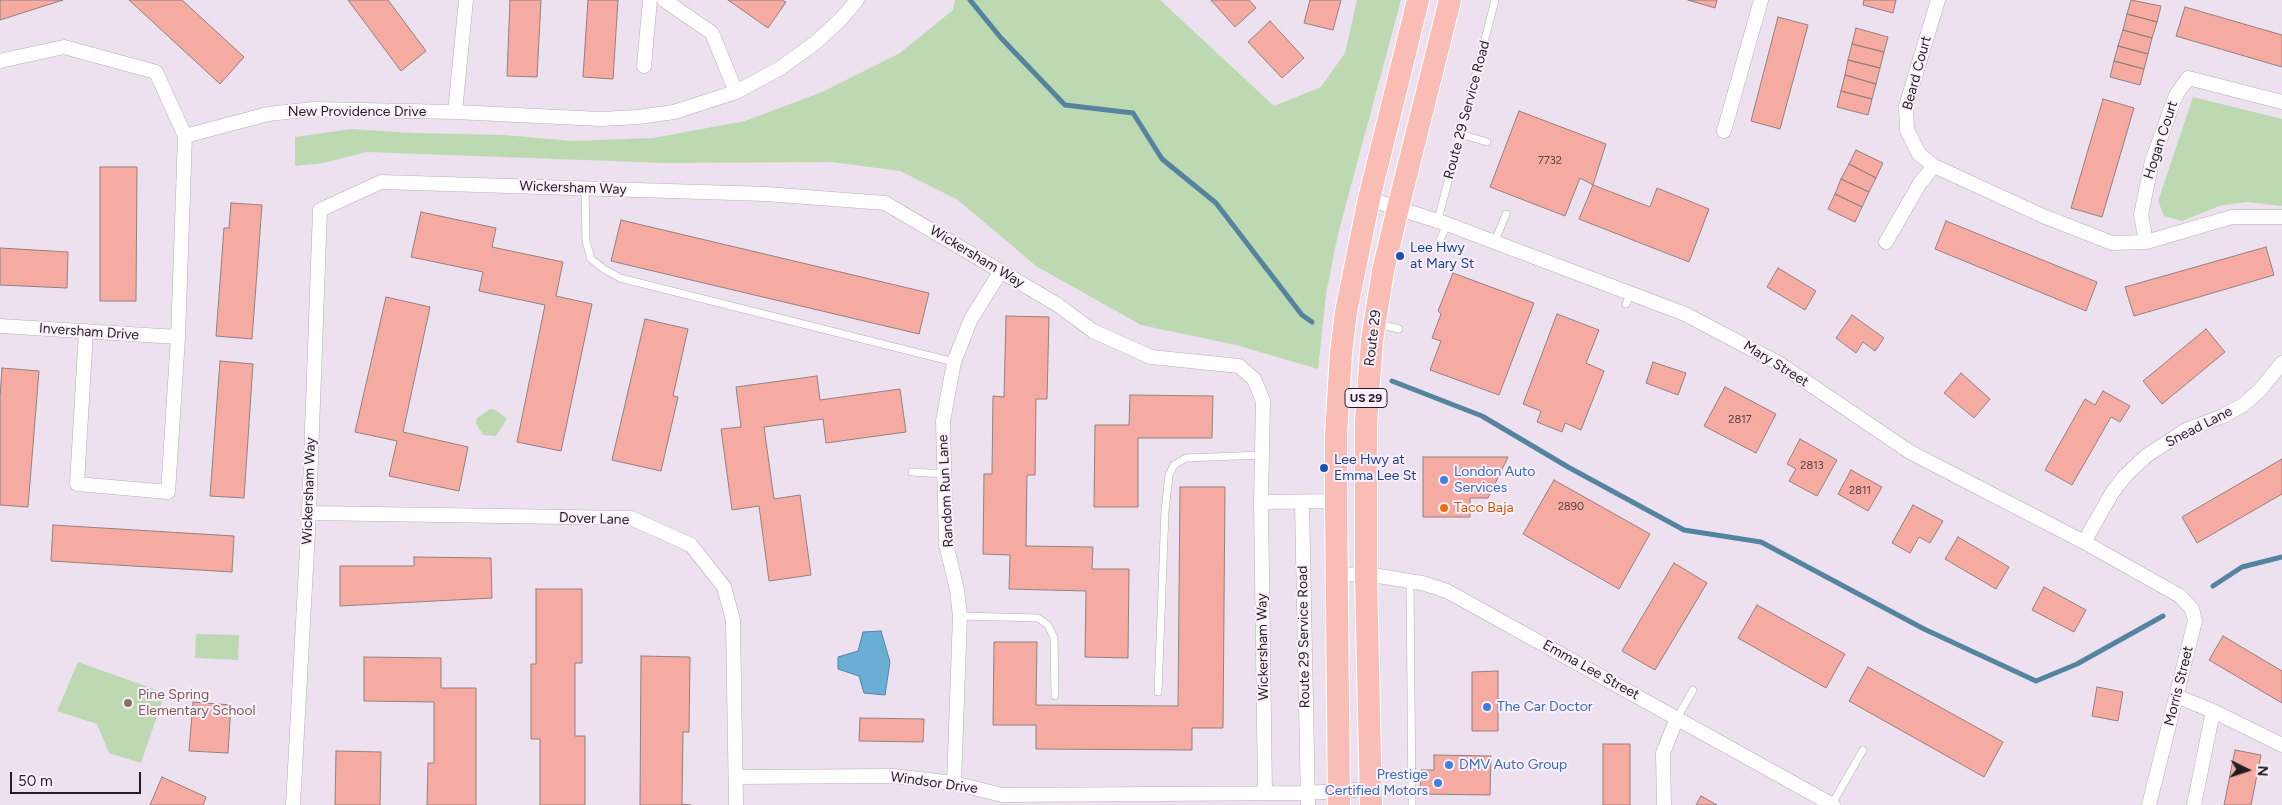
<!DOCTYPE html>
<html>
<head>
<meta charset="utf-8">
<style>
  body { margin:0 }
  #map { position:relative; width:2282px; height:805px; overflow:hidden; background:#eee1ef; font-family:Figtree,sans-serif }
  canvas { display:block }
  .north { position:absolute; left:2222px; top:745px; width:50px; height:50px; -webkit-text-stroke:4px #fbeffc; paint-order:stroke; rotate:94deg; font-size:14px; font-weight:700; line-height:20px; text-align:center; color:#231e23 }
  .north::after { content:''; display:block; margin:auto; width:18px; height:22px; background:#231e23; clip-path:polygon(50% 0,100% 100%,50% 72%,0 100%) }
  .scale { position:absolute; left:10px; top:772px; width:131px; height:22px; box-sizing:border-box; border:2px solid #231e23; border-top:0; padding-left:6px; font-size:15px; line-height:18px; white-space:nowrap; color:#231e23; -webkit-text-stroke:4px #fbeffc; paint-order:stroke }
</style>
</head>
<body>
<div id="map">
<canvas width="2282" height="805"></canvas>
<div class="north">N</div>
<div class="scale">50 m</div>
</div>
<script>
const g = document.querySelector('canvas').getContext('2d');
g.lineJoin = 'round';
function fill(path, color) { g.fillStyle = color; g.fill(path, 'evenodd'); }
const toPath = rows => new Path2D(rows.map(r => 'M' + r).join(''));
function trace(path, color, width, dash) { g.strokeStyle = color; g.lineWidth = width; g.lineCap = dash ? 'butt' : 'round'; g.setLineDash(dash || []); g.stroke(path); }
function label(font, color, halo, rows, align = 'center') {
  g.font = font + ' Figtree,sans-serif'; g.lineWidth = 4; g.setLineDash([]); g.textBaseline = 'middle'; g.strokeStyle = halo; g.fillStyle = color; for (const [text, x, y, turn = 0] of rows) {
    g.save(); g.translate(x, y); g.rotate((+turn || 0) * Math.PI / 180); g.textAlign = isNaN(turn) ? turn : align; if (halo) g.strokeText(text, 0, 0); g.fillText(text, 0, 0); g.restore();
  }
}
const green = toPath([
  [955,0,1160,0,1274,106,1321,87,1345,53,1357,0,1401,0,1338,234,1326,294,1318,369,1236,345,1141,325,1036,266,958,200,900,171,831,162,665,163,367,152,324,163,295,166,295,137,352,129,413,133,504,135,572,141,653,138,745,121,822,92,900,53,953,10],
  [2193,97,2282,119,2282,206,2247,202,2219,206,2182,221,2164,216,2158,201],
  [490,409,496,410,507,419,496,436,483,435,476,423,477,418],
  [196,634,239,635,238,660,195,658],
  [78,662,165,693,141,763,109,753,97,724,57,711]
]);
const water = toPath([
  [881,631,890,662,885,695,864,693,859,676,838,669,838,657,858,651,863,632,881,631]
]);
const stream = toPath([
  [970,0,1001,38,1065,105,1133,113,1162,159,1216,203,1302,315,1312,322],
  [1392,381,1482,416,1568,467,1684,530,1761,542,1924,629,2036,681,2077,664,2163,616],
  [2213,586,2242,567,2282,557]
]);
const building = toPath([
  [0,0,63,0,0,20,0,0],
  [129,0,182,0,244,57,220,84,129,0],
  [348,0,388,0,426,51,401,71,348,0],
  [510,0,541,0,537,77,507,76,510,0],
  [588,0,618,0,613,79,583,77,588,0],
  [728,0,782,0,786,2,768,28,728,0],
  [1211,0,1249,0,1256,8,1235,27,1211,0],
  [1310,0,1341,0,1333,30,1304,23,1310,0],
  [1688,0,1717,0,1715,8,1688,0],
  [1864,0,1896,0,1893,13,1863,5,1864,0],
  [2131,0,2161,6,2157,22,2127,14,2131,0],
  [2185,7,2282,35,2282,67,2176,36,2185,7],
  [2127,14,2157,22,2152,38,2123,30,2127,14],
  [1778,17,1808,25,1780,129,1751,121,1778,17],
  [1270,21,1304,58,1282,78,1248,42,1270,21],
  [1856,28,1888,37,1884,52,1852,44,1856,28],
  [2123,30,2152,38,2148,54,2118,46,2123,30],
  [1852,44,1884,52,1880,68,1848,60,1852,44],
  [2118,46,2148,54,2144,69,2114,61,2118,46],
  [1848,60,1880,68,1876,84,1845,75,1848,60],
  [2114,61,2144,69,2140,85,2110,77,2114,61],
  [1845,75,1876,84,1872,99,1841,91,1845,75],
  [1841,91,1872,99,1868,115,1837,107,1841,91],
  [2103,99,2134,108,2102,217,2071,208,2103,99],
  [1519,111,1606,144,1593,185,1580,178,1565,216,1490,187,1519,111],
  [1856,150,1883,163,1876,178,1849,164,1856,150],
  [1849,164,1876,178,1869,192,1841,179,1849,164],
  [100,167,137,167,136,301,100,301,100,167],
  [1841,179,1869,192,1862,207,1835,194,1841,179],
  [1593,185,1650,207,1657,188,1709,209,1689,262,1579,219,1593,185],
  [1835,194,1862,207,1855,222,1828,209,1835,194],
  [231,203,262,205,252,339,216,336,224,228,229,228,231,203],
  [421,212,496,228,492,247,563,262,556,296,592,304,561,451,517,442,545,305,479,291,483,272,411,257,421,212],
  [621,220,929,293,919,334,611,261,621,220],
  [1946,221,2097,282,2086,311,1935,249,1946,221],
  [2266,247,2274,275,2134,316,2125,287,2266,247],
  [0,248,68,252,67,288,0,285,0,248],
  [1778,268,1816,291,1805,310,1767,287,1778,268],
  [1453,273,1534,303,1499,395,1430,370,1441,341,1432,338,1441,314,1438,311,1453,273],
  [386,297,430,307,403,432,468,447,459,491,389,476,397,441,355,432,386,297],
  [1557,314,1599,330,1586,363,1604,371,1581,430,1565,423,1562,432,1537,422,1541,411,1523,404,1557,314],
  [1852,315,1884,338,1875,351,1863,342,1856,353,1836,338,1852,315],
  [1006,316,1049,317,1047,399,1036,399,1035,475,1027,475,1026,546,1093,547,1092,569,1129,569,1128,658,1085,657,1086,591,1009,589,1010,555,983,554,984,474,992,474,993,396,1004,397,1006,316],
  [645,319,688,329,673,396,678,397,661,471,612,460,645,319],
  [2206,329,2225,352,2162,404,2143,381,2206,329],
  [220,361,253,364,244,498,210,496,220,361],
  [1653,362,1686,373,1678,395,1646,383,1653,362],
  [2,368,39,371,28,507,0,505,0,397,2,368],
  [1961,373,1990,399,1974,418,1944,393,1961,373],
  [817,376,820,400,900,389,906,432,826,443,823,419,764,427,774,499,800,495,811,575,769,581,759,506,732,510,721,429,741,427,736,387,817,376],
  [1725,387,1776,414,1756,453,1704,426,1725,387],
  [2103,391,2130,406,2120,422,2111,417,2072,485,2045,470,2085,399,2095,405,2103,391],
  [1130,395,1213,396,1212,438,1138,438,1138,507,1094,507,1095,425,1129,425,1130,395],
  [1800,439,1837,460,1817,496,1789,481,1796,469,1787,464,1800,439],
  [1423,457,1508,457,1488,498,1470,498,1470,517,1423,517,1423,457],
  [2282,459,2282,494,2197,543,2182,517,2282,459],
  [1851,470,1882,487,1868,511,1838,494,1851,470],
  [1554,480,1650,534,1619,589,1523,534,1554,480],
  [1180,487,1225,487,1223,728,1192,728,1192,750,1036,749,1036,725,993,725,994,642,1037,642,1036,705,1178,706,1180,487],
  [1913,505,1943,521,1930,543,1919,537,1910,553,1892,543,1913,505],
  [53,525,234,536,232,572,51,561,53,525],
  [1958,537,2009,567,1996,589,1945,559,1958,537],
  [414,557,491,558,492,598,340,606,340,566,414,566,414,557],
  [1674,563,1707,583,1655,670,1622,651,1674,563],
  [2044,587,2086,610,2074,632,2032,610,2044,587],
  [536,589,582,589,582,663,575,663,575,736,585,736,585,805,540,805,540,739,531,739,531,664,536,664,536,589],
  [1757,605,1845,654,1826,688,1738,638,1757,605],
  [2223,636,2282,671,2282,703,2209,660,2223,636],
  [641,656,690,657,689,732,683,732,682,804,691,805,640,805,641,656],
  [364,657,441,658,441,688,476,688,476,805,427,805,428,763,434,763,434,702,364,701,364,657],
  [1868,667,2003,742,1984,777,1849,701,1868,667],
  [1498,671,1498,731,1472,731,1472,672,1498,671],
  [2097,687,2123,692,2118,721,2092,716,2097,687],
  [193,702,231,705,228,753,189,751,193,702],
  [860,718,924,719,923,742,859,741,860,718],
  [1603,744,1630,744,1630,805,1603,805,1603,744],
  [2235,750,2261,755,2251,805,2224,805,2235,750],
  [336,751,381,752,380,805,335,805,336,751],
  [1434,755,1491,756,1490,795,1420,794,1421,770,1434,770,1434,755],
  [162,777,206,797,203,805,150,805,162,777],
  [1701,796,1717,805,1696,805,1701,796]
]);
const lane = toPath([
  [1460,134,1487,142],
  [585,189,586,241,591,259,604,269,620,278,954,362],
  [1438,220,1495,0],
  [1440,240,1447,224],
  [1495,241,1506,214],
  [1626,304,1631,292],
  [1378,324,1399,329],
  [912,472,944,474],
  [1410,581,1412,805],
  [960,616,1038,618,1048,625,1054,638,1055,696],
  [1158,692,1165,511,1169,475,1174,465,1186,458,1262,455],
  [1677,718,1693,690],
  [1375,789,1412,791],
  [1832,804,1863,750]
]);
const street = toPath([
  [664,0,712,33,736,92],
  [1938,0,1906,106,1907,130,1919,154,1934,166,2043,216,2112,243,2146,242,2232,217,2282,217],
  [0,61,64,47,156,72,185,136],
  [644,66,650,0],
  [455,112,466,0],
  [1724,131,1761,0],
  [1369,199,1447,224,1685,314,1780,364,1910,452,2084,542,2180,596,2192,609,2195,621,2149,805],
  [1886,242,1920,183,1934,166],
  [2146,242,2141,215,2152,161,2176,95,2188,78,2282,102],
  [0,326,178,337],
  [86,331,77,484,168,492,178,337,185,136,268,114,314,109,455,112,601,119,638,117,674,112,736,92,779,69,815,43,841,19,857,0],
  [1261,502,1265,793],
  [1302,502,1308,805],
  [309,513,631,518,691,545,724,587,733,620,736,805],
  [2084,542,2112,493,2124,477,2146,456,2186,430,2223,416,2243,405,2260,390,2282,363],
  [1336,575,1366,574,1422,583,1447,591,1833,805],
  [2176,696,2213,711,2282,745],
  [736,777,893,776,954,783,1002,795,1307,793,1370,789],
  [954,783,960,616,957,590,946,544,943,421,954,362,971,319,1001,271],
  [293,805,309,513,320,210,381,182,766,194,885,203,1058,305,1093,331,1151,357,1239,366,1254,379,1263,401,1261,502,1336,501],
  [1664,805,1663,753,1677,718],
  [2194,805,2213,711]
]);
const primary = toPath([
  [1339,805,1336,501,1336,435,1341,353,1346,312,1369,199,1418,0],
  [1371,805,1366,574,1366,422,1372,340,1383,271,1398,208,1450,0]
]);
const markers = [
  [1400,256,5,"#1a4fb4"],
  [1324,468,5,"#1a4fb4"],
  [1444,480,5,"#3f7fe0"],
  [1444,508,5,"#e8710a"],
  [128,703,5,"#8d6e63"],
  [1487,707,5,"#3f7fe0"],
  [1449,765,5,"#3f7fe0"],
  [1438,783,5,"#3f7fe0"]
];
const numberNames = [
  ["7732",1550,161],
  ["2817",1740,420],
  ["2813",1812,466],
  ["2811",1860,491],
  ["2890",1571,507]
];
const shields = [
  [1366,398,42]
];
const shieldNames = [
  ["US 29",1366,398]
];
const streetNames = [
  ["Beard Court",1917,73,-75],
  ["Route 29 Service Road",1467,110,-75],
  ["New Providence Drive",357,112],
  ["Hogan Court",2161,140,-72],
  ["Wickersham Way",573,188,2],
  ["Wickersham Way",977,257,31],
  ["Inversham Drive",89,332,4],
  ["Route 29",1373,338,-83],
  ["Mary Street",1776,364,32],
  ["Snead Lane",2199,427,-27],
  ["Wickersham Way",309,491,-88],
  ["Random Run Lane",946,491,-93],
  ["Dover Lane",594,519,2],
  ["Route 29 Service Road",1304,637,-91],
  ["Wickersham Way",1263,647,-91],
  ["Emma Lee Street",1591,670,29],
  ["Morris Street",2179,686,-76],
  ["Windsor Drive",934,783,8]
];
const transitNames = [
  ["Lee Hwy",1410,248],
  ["at Mary St",1410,264],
  ["Lee Hwy at",1334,460],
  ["Emma Lee St",1334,476]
];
const shopNames = [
  ["London Auto",1454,472],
  ["Services",1454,488],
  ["The Car Doctor",1497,707],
  ["DMV Auto Group",1459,765],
  ["Prestige",1428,775,"right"],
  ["Certified Motors",1428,791,"right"]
];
const foodNames = [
  ["Taco Baja",1454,508]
];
const educationNames = [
  ["Pine Spring",138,695],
  ["Elementary School",138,711]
];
fill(green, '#bcd9b1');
fill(water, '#69afd5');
trace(water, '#5484a0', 1);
trace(stream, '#5484a0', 5);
fill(building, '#f6aba2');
trace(building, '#93817e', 1);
trace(lane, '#b9acb9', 8);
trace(street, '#b9acb9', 15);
trace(primary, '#fff', 24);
trace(lane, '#fff', 7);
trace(street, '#fff', 14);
trace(primary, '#fabdb5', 22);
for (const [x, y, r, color] of markers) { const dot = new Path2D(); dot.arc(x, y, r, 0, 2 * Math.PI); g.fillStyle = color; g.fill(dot); trace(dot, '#fbeffc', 2); }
label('11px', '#584143', null, numberNames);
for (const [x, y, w] of shields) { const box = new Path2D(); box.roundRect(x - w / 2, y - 9.5, w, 19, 4); g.fillStyle = '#fbeffc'; g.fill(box); trace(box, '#231e23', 1); }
label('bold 12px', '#231e23', null, shieldNames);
label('14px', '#231e23', '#fbeffc', streetNames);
label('14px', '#164399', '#fbeffc', transitNames, 'left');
label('14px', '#366cbe', '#fbeffc', shopNames, 'left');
label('14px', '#c56008', '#fbeffc', foodNames, 'left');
label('14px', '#785e54', '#fbeffc', educationNames, 'left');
</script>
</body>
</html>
